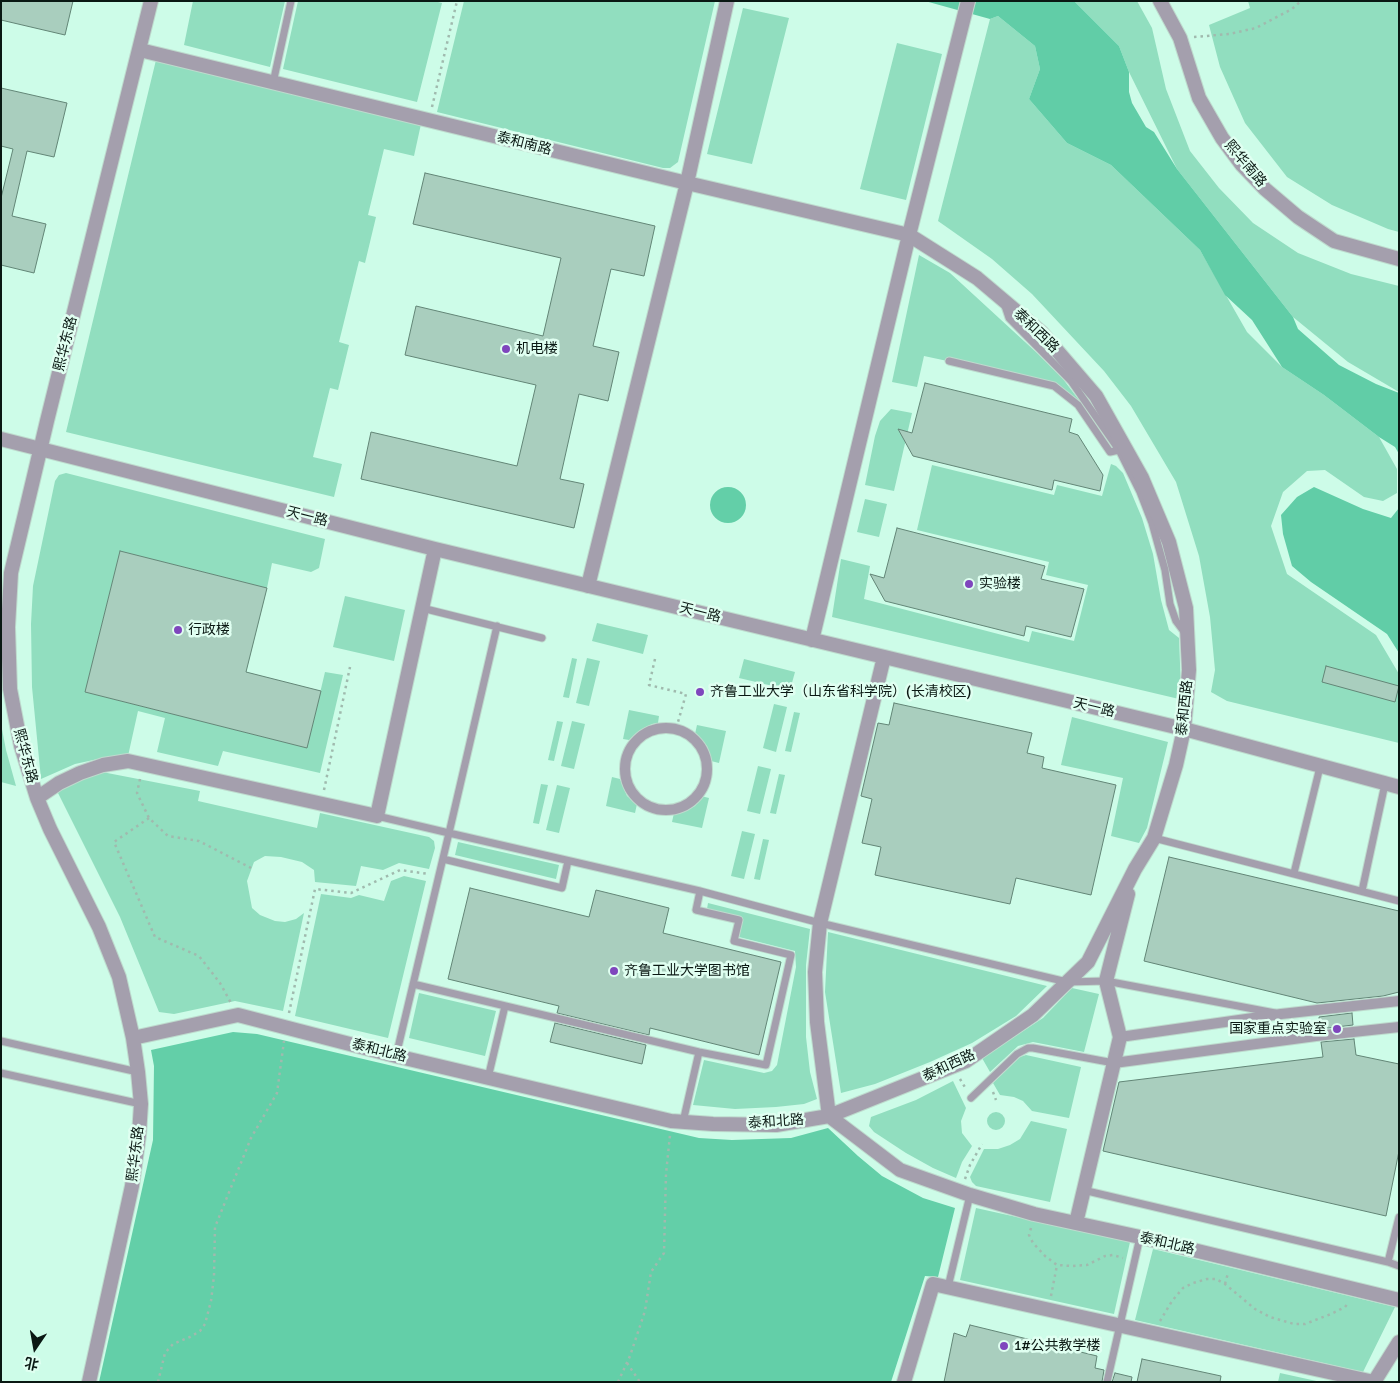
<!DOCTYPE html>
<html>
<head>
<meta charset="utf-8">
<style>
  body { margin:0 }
  #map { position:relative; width:1400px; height:1383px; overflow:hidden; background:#e0fff1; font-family:Signika,"Noto Sans SC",sans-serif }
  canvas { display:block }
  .frame { position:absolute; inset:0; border:2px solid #0a1813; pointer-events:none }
  .north { position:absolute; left:10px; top:1323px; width:50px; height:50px; -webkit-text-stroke:4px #e0fff1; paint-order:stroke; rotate:192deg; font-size:14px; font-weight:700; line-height:20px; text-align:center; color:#0a1813 }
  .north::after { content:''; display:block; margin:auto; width:18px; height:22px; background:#0a1813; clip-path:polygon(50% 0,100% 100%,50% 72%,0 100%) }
</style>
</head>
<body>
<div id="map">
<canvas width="1400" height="1383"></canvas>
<div class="frame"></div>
<div class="north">北</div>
</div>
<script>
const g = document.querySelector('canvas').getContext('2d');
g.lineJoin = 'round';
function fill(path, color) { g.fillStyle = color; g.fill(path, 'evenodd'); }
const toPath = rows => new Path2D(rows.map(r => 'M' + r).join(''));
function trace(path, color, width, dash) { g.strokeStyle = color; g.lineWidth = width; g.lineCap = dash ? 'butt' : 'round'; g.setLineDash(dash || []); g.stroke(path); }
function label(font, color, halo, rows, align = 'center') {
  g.font = font + ' Signika,"Noto Sans SC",sans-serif'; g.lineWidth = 5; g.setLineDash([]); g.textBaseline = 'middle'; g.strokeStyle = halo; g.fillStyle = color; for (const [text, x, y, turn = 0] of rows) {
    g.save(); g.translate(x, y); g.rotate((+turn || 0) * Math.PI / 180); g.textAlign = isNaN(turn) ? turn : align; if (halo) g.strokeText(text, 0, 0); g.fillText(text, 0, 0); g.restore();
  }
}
const built = toPath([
  [1,1,1399,1,1399,1382,1,1382]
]);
const green = toPath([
  [193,1,285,1,270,67,184,45],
  [298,1,434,1,442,3,417,102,283,69],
  [464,1,715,1,678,162,670,168,663,168,437,112],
  [1074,1,1137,1,1152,28,1166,89,1190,151,1219,188,1253,223,1298,253,1351,274,1399,286,1399,392,1348,362,1293,317,1177,169,1129,72,1119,46],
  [1248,1,1399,1,1399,232,1388,229,1332,205,1287,177,1245,123,1220,67,1209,25,1250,8],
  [743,8,789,18,752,164,707,154],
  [998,16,1035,46,1040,69,1029,99,1067,143,1111,165,1200,250,1247,332,1282,367,1324,395,1379,437,1397,469,1397,493,1383,501,1364,497,1325,470,1307,471,1283,492,1271,526,1287,574,1376,635,1399,674,1399,743,1227,701,1211,692,1215,670,1210,617,1199,556,1176,482,1131,406,1104,371,1032,294,992,259,938,221,990,19],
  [897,43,942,54,906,200,860,189],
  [156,60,421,124,414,156,384,149,368,215,376,217,365,263,359,261,339,342,349,345,338,390,330,388,313,457,342,464,334,497,66,432],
  [919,255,950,273,1037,353,1063,379,1091,416,1086,413,1074,398,1065,390,1055,384,924,356,917,387,892,382],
  [891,409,912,413,894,491,865,485,875,436,880,421],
  [1111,464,1116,466,1123,473,1142,518,1153,554,1161,600,1169,630,1179,638,1181,689,1179,699,832,617,841,559,870,566,864,599,1029,642,1032,631,1074,641,1088,585,1046,575,1049,562,917,530,932,465,1054,495,1057,485,1102,496],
  [66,473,325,539,319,568,311,572,272,563,267,588,120,551,85,692,307,748,325,672,343,675,320,773,223,751,218,766,157,752,165,718,138,711,128,756,98,759,75,764,41,779,32,687,31,624,33,586,55,481,59,475],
  [865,499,887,504,879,537,857,532],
  [345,596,405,610,394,661,333,647],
  [597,623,648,635,643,654,592,641],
  [572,658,577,659,569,698,563,697],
  [587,658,600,661,589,706,576,703],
  [744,659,795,672,790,690,739,678],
  [774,704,787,707,776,752,763,748],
  [629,710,659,716,658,723,652,724,639,731,629,740,623,739],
  [794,712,800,713,791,752,785,751],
  [1072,717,1168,742,1147,828,1139,843,1111,836,1123,778,1061,765],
  [557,721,563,722,554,761,548,760],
  [572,721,585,724,574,769,561,766],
  [1,724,6,750,16,786,1,782],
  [697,725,726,731,719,763,711,761,707,746,695,734],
  [758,766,771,769,760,814,747,811],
  [97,771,200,791,198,801,317,828,320,813,429,837,434,841,435,848,429,869,399,863,383,870,361,866,356,886,315,882,314,870,302,862,281,857,265,856,254,862,247,881,252,908,260,915,275,921,285,922,296,919,304,913,283,1011,235,1001,174,1014,159,1012,120,917,57,791],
  [779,774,785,775,776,814,770,813],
  [612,777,620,779,627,796,637,804,635,813,606,806],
  [541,784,548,785,539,824,533,823],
  [557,785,570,788,559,833,546,830],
  [701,796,709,798,702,828,672,822,674,813,680,812,695,806],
  [742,831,755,834,744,879,731,876],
  [763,839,769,840,760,880,754,879],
  [458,842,559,865,556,879,455,855],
  [404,876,426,881,388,1038,295,1016,321,894,351,898,359,895,384,901,391,881],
  [708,903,810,929,806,965,806,1037,810,1072,817,1099,804,1104,776,1107,735,1109,693,1105,704,1060,764,1073,772,1071,777,1065,796,967,795,951,739,937,743,918,707,909],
  [828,932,1047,986,1016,1016,972,1043,930,1062,875,1084,841,1093,825,992],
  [1072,988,1099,994,1084,1052,1033,1042,1018,1046,990,1072,982,1058,1043,1018],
  [419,993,496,1011,485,1056,409,1038],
  [1026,1055,1081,1067,1069,1118,1032,1111,1023,1101,1014,1097,1000,1095,993,1083,1020,1057],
  [953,1081,966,1108,961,1121,962,1133,972,1146,962,1162,956,1178,933,1168,906,1153,874,1132,869,1126,871,1117,916,1100],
  '987 1121a9 9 0 1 1 18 0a9 9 0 1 1-18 0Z',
  [1031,1121,1067,1129,1050,1202,976,1186,972,1182,970,1177,984,1149,998,1149,1010,1145,1020,1139],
  [976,1208,1130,1242,1114,1314,960,1280],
  [1153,1249,1395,1307,1363,1372,1135,1320],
  [1280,1373,1321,1382,1278,1382]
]);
const forest = toPath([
  '710 505a18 18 0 1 1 36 0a18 18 0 1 1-36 0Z',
  [233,1032,257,1034,699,1138,732,1140,791,1138,828,1128,858,1156,882,1176,923,1198,955,1208,938,1277,925,1276,891,1382,99,1382,153,1140,154,1066,151,1050]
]);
const water = toPath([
  [925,1,1074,1,1119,46,1129,72,1129,92,1132,103,1146,127,1154,132,1177,169,1293,317,1298,329,1339,365,1376,384,1399,393,1399,454,1395,447,1379,437,1324,395,1282,367,1252,320,1225,295,1200,250,1111,165,1067,143,1029,99,1040,69,1035,46,998,16,990,19],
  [1314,487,1363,509,1391,518,1399,508,1399,653,1387,634,1311,582,1292,566,1283,534,1281,515,1297,497]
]);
const building = toPath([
  [1,1,73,1,65,35,1,20,1,1],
  [1,88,67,103,54,157,27,151,12,216,46,224,34,273,1,265,1,198,13,149,1,146,1,88],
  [425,173,655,226,644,276,611,269,593,346,619,352,608,401,579,394,560,479,584,484,574,528,361,479,371,432,517,466,536,385,405,355,416,306,543,336,561,258,413,224,425,173],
  [925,383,1072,419,1069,432,1078,435,1103,475,1100,491,1054,480,1052,490,913,456,898,429,912,433,925,383],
  [897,528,1045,566,1041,579,1084,589,1071,637,1026,626,1024,636,885,601,870,574,884,578,897,528],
  [120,551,267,588,246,672,321,691,307,748,85,692,120,551],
  [1326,666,1399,686,1395,702,1322,682,1326,666],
  [894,703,1032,733,1027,753,1044,757,1042,768,1116,785,1091,895,1016,878,1010,904,875,875,881,847,862,843,872,799,861,796,878,723,889,725,894,703],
  [1169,857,1399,911,1399,992,1383,996,1317,1003,1144,961,1169,857],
  [470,888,589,917,596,890,669,908,663,933,781,962,759,1055,650,1028,649,1035,557,1013,559,1006,448,979,470,888],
  [1352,1013,1353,1025,1320,1029,1319,1017,1352,1013],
  [555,1023,646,1045,642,1064,550,1042,555,1023],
  [1354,1039,1356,1055,1399,1064,1399,1151,1386,1216,1103,1151,1119,1082,1323,1057,1321,1042,1354,1039],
  [970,1325,1097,1356,1095,1368,1104,1370,1102,1382,944,1382,954,1333,966,1337,970,1325],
  [1142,1359,1221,1376,1220,1382,1137,1382,1142,1359],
  [1115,1373,1132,1377,1131,1382,1112,1382,1115,1373]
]);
const path = toPath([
  [1194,37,1229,34,1256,28,1292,9,1301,1],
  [432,107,457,1],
  [655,659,649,685,686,694,676,729],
  [140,779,137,793,149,818,168,836,199,841,251,868],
  [324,790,350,667],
  [149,818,114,842,155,937,199,956,220,983,231,1003],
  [289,1013,315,889,351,893,400,870,429,874],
  [960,1079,966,1089],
  [993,1092,996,1100],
  [965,1179,970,1165,982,1144],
  [1031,1228,1029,1235,1033,1243,1045,1256,1057,1265,1072,1266,1087,1265,1105,1256,1113,1255,1123,1258],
  [1225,1284,1228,1273],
  [1051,1296,1057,1265],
  [1160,1321,1172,1301,1183,1288,1193,1283,1207,1279,1216,1279,1225,1284,1255,1309,1270,1317,1294,1324,1305,1324,1331,1314,1345,1307,1349,1302],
  [627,1363,640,1382],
  [158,1382,165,1353,173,1344,190,1337,200,1331,205,1324,211,1301,214,1276,215,1227,251,1138,277,1093,284,1041],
  [618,1382,630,1356,645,1311,651,1272,664,1253,666,1174,670,1135]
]);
const service = toPath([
  [273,83,291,1],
  [1005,306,1009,318,1071,381,1119,450,1140,492,1152,523,1165,570,1170,604,1176,621,1185,633],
  [949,361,1054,386,1078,405,1110,452,1119,450],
  [422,608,542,638],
  [377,816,449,833,497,626],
  [1154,838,1399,901],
  [443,859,562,888,568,861],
  [1294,873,1320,767],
  [1362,891,1385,784],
  [413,984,699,1052,766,1065,791,955,734,941,739,920,696,910,700,891],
  [1,1041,138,1072],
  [396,1056,449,833,700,891,820,923,1067,982,1106,981,1275,1013],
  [1,1073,141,1104],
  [488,1078,505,1006],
  [971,1098,1017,1054,1028,1048,1033,1048,1114,1063],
  [683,1122,699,1052],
  [1083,1190,1388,1262,1399,1266],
  [1388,1262,1399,1217],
  [948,1287,970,1195],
  [1107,1382,1140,1237]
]);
const pedestrian = toPath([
  '625 769a41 41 0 1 1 82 0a41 41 0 1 1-82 0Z',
  [1120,1037,1281,1014,1399,1001],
  [1114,1063,1316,1036,1399,1027]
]);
const minor = toPath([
  [1160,1,1180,38,1199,98,1222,138,1242,165,1265,189,1298,217,1334,241,1399,259],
  [1,439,435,549,1184,729,1399,787],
  [588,586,687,183,727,1],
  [812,640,909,235,968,1],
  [37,798,59,783,80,773,103,765,128,761,377,816,435,549],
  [133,1038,238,1015,396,1056,671,1121,713,1124,776,1125,829,1116,966,1061,1033,1015,1088,962,1135,869,1154,838,1176,765,1184,729,1189,670,1186,608,1169,542,1142,478,1096,396,1041,332,977,278,909,235,687,183,140,50],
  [829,1116,900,1170,970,1195,1034,1214,1140,1237,1399,1300],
  [829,1116,817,1022,815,972,820,923,884,657],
  [1076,1223,1120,1037,1106,981,1128,894],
  [89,1382,132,1186,139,1135,141,1104,138,1072,133,1038,119,977,99,927,50,829,37,798,21,746,10,689,8,627,11,573,47,421,151,1],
  [904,1382,933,1284,1374,1382],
  [1374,1382,1399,1342]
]);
const markers = [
  [506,349,5,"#7f46bd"],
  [969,584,5,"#7f46bd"],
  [178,630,5,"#7f46bd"],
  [700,692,5,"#7f46bd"],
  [614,971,5,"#7f46bd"],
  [1337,1029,5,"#7f46bd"],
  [1004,1346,5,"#7f46bd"]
];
const streetNames = [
  ["泰和南路",524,144,14],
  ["熙华南路",1245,164,50],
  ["泰和西路",1036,331,44],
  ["熙华东路",66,344,-76],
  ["天一路",307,517,14],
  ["天一路",700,613,14],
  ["天一路",1094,708,13],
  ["泰和西路",1185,708,-84],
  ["熙华东路",25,756,75],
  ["泰和北路",379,1051,14],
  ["泰和西路",949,1066,-25],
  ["泰和北路",776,1122,-4],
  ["熙华东路",136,1154,-83],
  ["泰和北路",1167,1244,13]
];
const poiNames = [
  ["机电楼",516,349],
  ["实验楼",979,584],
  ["行政楼",188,630],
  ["齐鲁工业大学（山东省科学院）(长清校区)",710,692],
  ["齐鲁工业大学图书馆",624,971],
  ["国家重点实验室",1327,1029,"right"],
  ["1#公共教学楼",1014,1346]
];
fill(built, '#cdfce8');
fill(green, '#91debf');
fill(forest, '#63cfa8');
fill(water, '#61cda7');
fill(building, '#a9cebe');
trace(building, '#638677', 1);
trace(service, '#bedacd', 9);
trace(pedestrian, '#bedacd', 12);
trace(minor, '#bedacd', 16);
trace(path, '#a0baae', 2.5, [2.5, 4]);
trace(service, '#a49fad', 7);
trace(pedestrian, '#a49fad', 10);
trace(minor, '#a49fad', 14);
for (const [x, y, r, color] of markers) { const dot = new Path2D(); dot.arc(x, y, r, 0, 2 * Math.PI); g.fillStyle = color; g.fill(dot); trace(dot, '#e0fff1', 2); }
label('14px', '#0a1813', '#e0fff1', streetNames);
label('14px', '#0a1813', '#e0fff1', poiNames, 'left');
</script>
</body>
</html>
